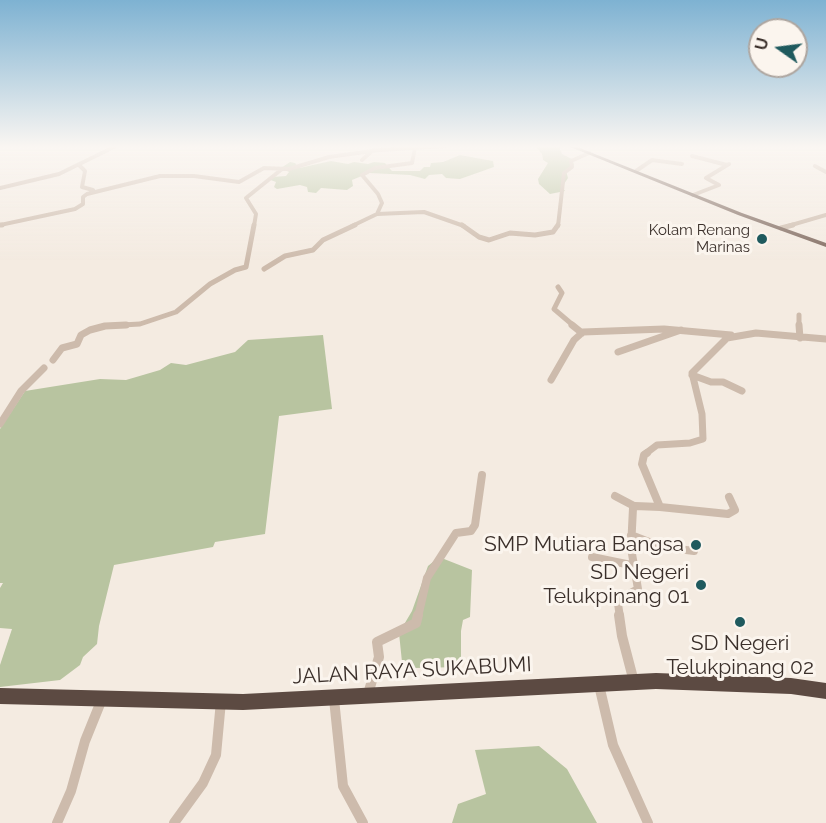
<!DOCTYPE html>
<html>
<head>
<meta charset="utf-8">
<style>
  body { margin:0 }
  #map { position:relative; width:826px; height:823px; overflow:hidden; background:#f4ebe1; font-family:Raleway,sans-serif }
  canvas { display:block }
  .north { position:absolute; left:748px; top:18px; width:60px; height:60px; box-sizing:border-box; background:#fbf5ee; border:2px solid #aea6a0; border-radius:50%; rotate:284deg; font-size:16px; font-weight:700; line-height:24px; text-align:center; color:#3b302b }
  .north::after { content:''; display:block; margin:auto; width:21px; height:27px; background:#1f5a5e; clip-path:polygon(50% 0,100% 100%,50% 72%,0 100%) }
</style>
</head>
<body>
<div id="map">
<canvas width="826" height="823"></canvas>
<div class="north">U</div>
</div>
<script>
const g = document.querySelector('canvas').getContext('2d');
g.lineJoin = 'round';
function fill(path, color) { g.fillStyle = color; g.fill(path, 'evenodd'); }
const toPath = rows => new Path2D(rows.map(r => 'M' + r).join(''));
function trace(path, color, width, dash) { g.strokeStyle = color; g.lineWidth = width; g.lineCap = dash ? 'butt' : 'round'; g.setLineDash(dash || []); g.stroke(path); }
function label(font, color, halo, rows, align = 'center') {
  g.font = font + ' Raleway,sans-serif'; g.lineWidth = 6; g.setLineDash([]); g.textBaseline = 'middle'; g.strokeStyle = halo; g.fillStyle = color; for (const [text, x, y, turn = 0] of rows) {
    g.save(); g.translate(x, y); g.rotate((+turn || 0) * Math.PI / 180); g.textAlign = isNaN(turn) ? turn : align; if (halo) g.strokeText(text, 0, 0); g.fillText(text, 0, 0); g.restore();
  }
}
const green = toPath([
  [561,146,559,147,562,154,572,159,574,165,566,171,568,178,562,187,565,191,550,194,539,184,538,179,548,163,543,160,542,154,536,147],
  [460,155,493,161,494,167,460,179,446,178,442,174,429,175,425,179,410,175,369,173,352,180,353,186,347,190,321,188,316,193,308,192,307,187,300,185,277,189,274,187,276,182,268,179,272,177,286,176,289,172,281,168,290,162,295,163,299,168,331,161,348,164,354,162,368,164,374,162,385,163,392,171,420,171,424,167,430,167,431,163,443,162],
  [323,335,332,409,279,416,265,534,215,542,213,547,114,565,99,626,97,644,83,657,80,665,60,680,0,687,0,665,12,629,0,628,0,588,3,583,0,583,0,429,25,391,100,379,126,380,160,370,171,363,186,365,235,352,248,340],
  [439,557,472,570,470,617,463,620,461,631,461,667,414,668,402,662,399,633,412,611,428,566],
  [539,746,567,769,597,823,452,823,458,804,486,794,475,750]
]);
const minorFar4 = toPath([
  [692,156,727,165],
  [362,160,372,151],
  [79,165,85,171,82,187,93,190],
  [815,166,826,172],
  [636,171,652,160,682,164],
  [0,188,59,174,116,146],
  [693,195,719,185,706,178,729,164],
  [377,214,424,212,464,226],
  [0,225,75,209,83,204,83,197,87,194,160,176,194,176,239,182,264,168,289,169,329,157,379,150,445,146],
  [254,226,256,214,246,198,282,169],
  [352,226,377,214,382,203,378,194,362,175,375,168,412,163,415,148],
  [558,226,564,173,572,167,571,161,589,153],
  [788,226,826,215]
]);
const minorFar3 = toPath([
  [0,225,2,225],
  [462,225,479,237,489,240,510,233,535,235,553,232,558,225],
  [781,228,793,225],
  [264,269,285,256,313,250,323,240,355,225],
  [558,287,562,293,554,309,574,326],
  [799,315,799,326],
  [104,326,140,324,176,312,210,284,235,270,246,267,254,225]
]);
const minorFar2 = toPath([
  [572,325,582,333],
  [799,325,800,338],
  [618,352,681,330],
  [53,360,62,348,77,344,81,335,90,330,105,326,126,325],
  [692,375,711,382,723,382,742,391],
  [551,380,574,340,583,332,664,329,731,335],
  [0,424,21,391,44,368],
  [645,454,657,445,690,443,703,439,702,414,692,373,727,338,756,333,826,339]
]);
const minorFar1 = toPath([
  [615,496,634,506],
  [660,507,728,514,735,510,729,497],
  [631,535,662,547,694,551],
  [592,557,636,566],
  [418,617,427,578,456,533,471,531,475,525,482,475],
  [620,617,618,604,621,598,638,589,631,548,633,508,635,506,660,507,642,464,644,455,647,453]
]);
const minor = toPath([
  [619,615,622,636,634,682],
  [599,685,613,745,648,823],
  [368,694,379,657,377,642,416,623,418,615],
  [334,699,343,786,363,823],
  [57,823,71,791,85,741,102,699],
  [174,823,203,783,216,755,221,701]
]);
const major = toPath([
  [568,146,575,146,742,213,826,243,826,247,738,215,568,146]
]);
const highway = toPath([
  [656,673,791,678,826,683,826,699,791,694,656,689,243,710,0,704,0,688,243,694,656,673]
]);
const markers = [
  [762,239,6,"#1f5a5e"],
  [696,545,6,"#1f5a5e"],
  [701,585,6,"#1f5a5e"],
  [740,622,6,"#1f5a5e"]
];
const farPoinames = [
  ["Kolam Renang",750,230],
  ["Marinas",750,247]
];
const nearPoinames = [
  ["SMP Mutiara Bangsa",684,545],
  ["SD Negeri",689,573],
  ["Telukpinang 01",689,597],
  ["SD Negeri",740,644,"center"],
  ["Telukpinang 02",740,668,"center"]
];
const nearStreetnames = [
  ["JALAN RAYA SUKABUMI",412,671,-3]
];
fill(green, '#b8c4a0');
trace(minorFar4, '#cdbbac', 4);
trace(minorFar3, '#cdbbac', 5);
trace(minorFar2, '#cdbbac', 7);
trace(minorFar1, '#cdbbac', 8);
trace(minor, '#cdbbac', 10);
fill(major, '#7d675c');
fill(highway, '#5c4a42');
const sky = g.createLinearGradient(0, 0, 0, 262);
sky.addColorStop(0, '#7eb2d2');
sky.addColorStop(0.56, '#faf6f2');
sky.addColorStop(1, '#faf6f200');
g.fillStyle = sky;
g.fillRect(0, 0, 826, 262);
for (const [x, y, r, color] of markers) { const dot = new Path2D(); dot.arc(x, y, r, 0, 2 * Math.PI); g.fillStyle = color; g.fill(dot); trace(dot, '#fbf5ee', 2); }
label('15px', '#3b302b', '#fbf5ee', farPoinames, 'right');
label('21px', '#3b302b', '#fbf5ee', nearPoinames, 'right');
label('21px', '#3b302b', '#fbf5ee', nearStreetnames);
</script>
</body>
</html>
